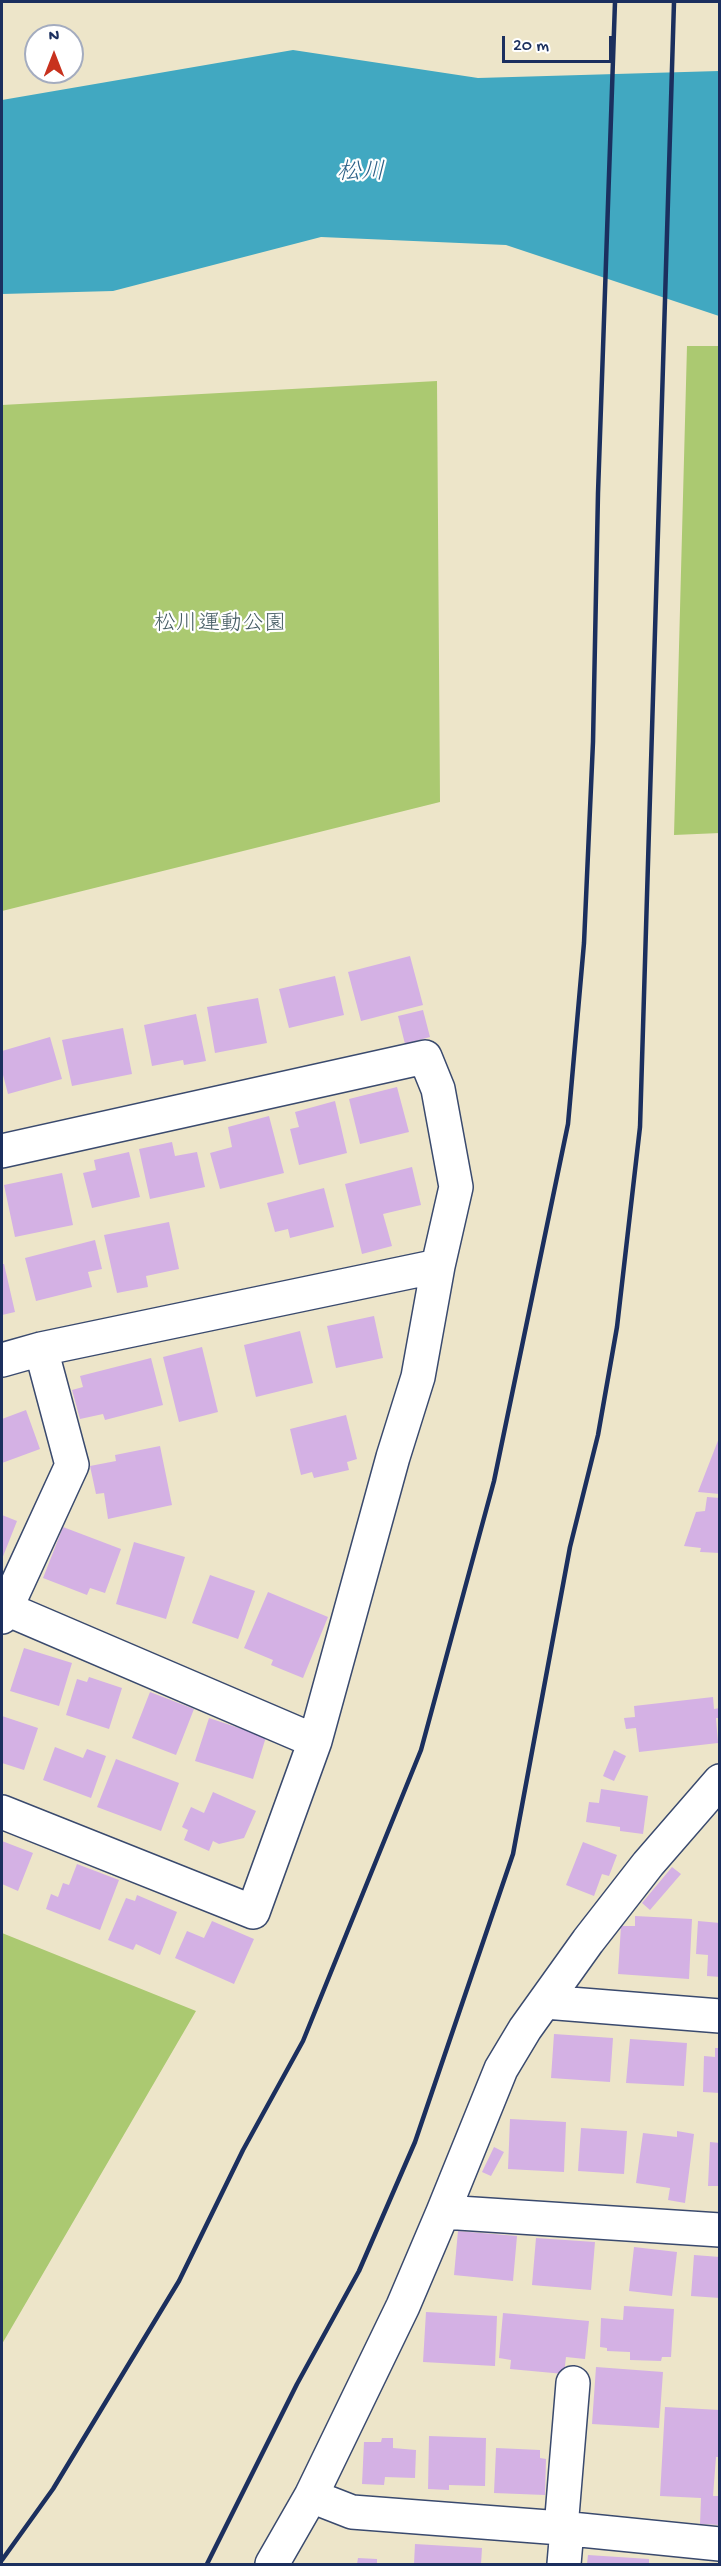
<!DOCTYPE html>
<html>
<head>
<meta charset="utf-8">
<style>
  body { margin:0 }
  #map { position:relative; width:721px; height:2566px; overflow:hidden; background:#ede5c9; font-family:"Gochi Hand",sans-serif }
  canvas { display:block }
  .frame { position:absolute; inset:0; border:3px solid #1b2f5e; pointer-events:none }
  .north { position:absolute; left:24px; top:24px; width:60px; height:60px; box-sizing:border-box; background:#fff; border:2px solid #a4acbf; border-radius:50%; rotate:0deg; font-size:16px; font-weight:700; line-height:24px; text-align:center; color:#1b2f5e }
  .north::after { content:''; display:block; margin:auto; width:21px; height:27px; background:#c8321e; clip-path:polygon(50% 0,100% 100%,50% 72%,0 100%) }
  .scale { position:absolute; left:502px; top:36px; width:110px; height:27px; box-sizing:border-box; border:3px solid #1b2f5e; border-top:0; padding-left:8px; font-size:18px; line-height:21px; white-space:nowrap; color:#1b2f5e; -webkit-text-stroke:4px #fff; paint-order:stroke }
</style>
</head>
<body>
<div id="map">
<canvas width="721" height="2566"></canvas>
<div class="frame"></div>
<div class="north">N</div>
<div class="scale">20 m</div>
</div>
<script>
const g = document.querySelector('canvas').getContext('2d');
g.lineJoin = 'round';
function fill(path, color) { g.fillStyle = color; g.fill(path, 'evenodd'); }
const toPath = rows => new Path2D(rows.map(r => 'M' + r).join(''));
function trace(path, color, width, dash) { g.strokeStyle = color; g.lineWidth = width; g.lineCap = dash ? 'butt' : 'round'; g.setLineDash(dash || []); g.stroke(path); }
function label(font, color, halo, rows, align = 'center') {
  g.font = font + ' "Gochi Hand","Klee One",sans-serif'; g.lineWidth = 4.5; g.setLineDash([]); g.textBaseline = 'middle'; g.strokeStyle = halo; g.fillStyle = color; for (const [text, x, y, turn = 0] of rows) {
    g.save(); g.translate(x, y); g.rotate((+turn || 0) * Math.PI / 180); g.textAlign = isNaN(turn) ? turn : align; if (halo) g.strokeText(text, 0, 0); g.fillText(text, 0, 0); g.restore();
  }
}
const green = toPath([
  [687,346,719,346,720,833,674,835],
  [437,381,440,802,2,911,2,405],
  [2,1933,196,2011,2,2344]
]);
const water = toPath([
  [293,50,478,78,719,71,719,316,506,245,321,237,113,291,2,294,2,100]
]);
const building = toPath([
  [410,956,423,1005,361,1021,348,972],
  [335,976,344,1015,289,1028,279,989],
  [258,998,267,1043,215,1053,207,1007],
  [423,1010,430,1037,405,1044,398,1016],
  [196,1014,206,1061,184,1065,183,1060,152,1066,144,1025],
  [123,1028,132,1074,72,1086,62,1040],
  [50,1037,62,1079,8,1094,2,1071,2,1051],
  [397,1087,409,1132,360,1144,349,1099],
  [335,1101,347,1153,299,1165,290,1129,299,1127,295,1112],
  [269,1116,284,1173,220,1189,210,1153,232,1147,228,1127],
  [172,1142,175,1156,197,1152,205,1187,150,1199,139,1149],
  [129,1152,140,1197,92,1208,83,1173,96,1170,94,1160],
  [412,1167,421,1205,383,1214,392,1246,362,1254,345,1184],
  [62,1173,73,1225,15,1237,4,1185],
  [324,1188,334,1227,290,1238,288,1229,275,1232,267,1203],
  [169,1222,179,1269,146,1276,148,1287,117,1293,104,1235],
  [95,1240,102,1269,88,1272,92,1287,36,1301,25,1258],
  [2,1264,4,1264,15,1312,2,1315],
  [374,1316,383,1358,336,1368,327,1326],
  [300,1331,313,1383,256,1397,244,1345],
  [202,1347,218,1412,179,1422,163,1357],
  [151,1358,163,1405,105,1420,103,1414,80,1419,72,1390,83,1387,80,1376],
  [26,1410,40,1449,2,1463,2,1419],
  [346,1415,357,1459,347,1462,349,1470,314,1478,312,1472,301,1475,290,1429],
  [719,1438,720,1494,698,1492],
  [160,1446,172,1505,108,1519,104,1493,96,1494,90,1466,116,1461,115,1455],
  [707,1497,720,1498,720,1553,700,1552,701,1548,684,1546,696,1512,705,1511],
  [2,1515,17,1521,2,1559],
  [63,1527,121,1549,105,1593,90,1588,87,1595,43,1578],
  [134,1542,185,1557,166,1619,116,1604],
  [210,1575,255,1591,238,1639,192,1623],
  [268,1592,328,1617,303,1678,271,1665,273,1660,244,1648],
  [24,1648,72,1663,59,1706,10,1691],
  [89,1677,122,1688,109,1729,66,1715,77,1679,87,1682],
  [150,1692,194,1709,176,1755,132,1738],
  [713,1697,714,1709,720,1708,720,1718,716,1718,718,1743,639,1752,636,1728,626,1729,624,1718,635,1717,634,1706],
  [2,1716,38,1728,24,1770,2,1763],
  [209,1718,266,1737,253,1779,195,1761],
  [55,1747,83,1758,87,1749,106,1756,91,1798,43,1780],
  [614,1750,626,1756,614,1781,603,1776],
  [116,1759,179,1783,161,1831,97,1807],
  [601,1789,648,1796,643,1834,620,1831,620,1827,586,1822,589,1802,599,1803],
  [213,1792,256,1811,244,1838,219,1844,213,1841,209,1851,184,1840,188,1830,182,1827,191,1807,204,1813],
  [2,1841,33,1853,18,1891,2,1884],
  [583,1842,617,1855,609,1876,602,1874,594,1896,566,1885],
  [77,1864,119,1880,100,1930,46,1909,51,1894,58,1897,63,1883,69,1885],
  [672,1867,681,1874,650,1910,642,1903],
  [137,1895,177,1912,160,1955,136,1944,133,1950,108,1940,126,1898,135,1901],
  [635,1916,692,1919,689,1979,618,1974,621,1926,635,1926],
  [212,1921,254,1939,234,1984,175,1958,187,1931,204,1938],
  [698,1921,720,1923,720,1977,707,1976,708,1955,696,1954],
  [554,2034,613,2038,610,2082,551,2078],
  [630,2039,687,2043,684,2086,626,2083],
  [715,2048,720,2048,720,2093,703,2092,704,2056,715,2057],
  [510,2119,566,2122,564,2172,508,2169],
  [581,2128,627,2131,624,2174,578,2171],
  [677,2131,694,2134,685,2203,668,2200,670,2188,636,2183,643,2133,677,2137],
  [710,2142,720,2143,720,2186,708,2186],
  [494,2147,504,2152,491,2176,482,2172],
  [458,2231,517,2236,513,2281,454,2275],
  [536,2238,595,2242,591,2290,532,2285],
  [634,2247,677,2252,672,2296,629,2291],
  [694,2255,720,2257,720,2298,691,2296],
  [624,2306,674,2309,671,2357,662,2357,661,2361,630,2360,630,2352,607,2351,607,2348,600,2347,601,2318,623,2320],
  [426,2312,497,2316,495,2366,423,2362],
  [503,2313,589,2321,585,2359,566,2357,564,2374,510,2369,511,2360,499,2358],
  [596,2367,663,2372,659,2428,592,2424],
  [665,2407,720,2410,720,2457,716,2457,713,2496,720,2496,720,2525,700,2524,701,2498,660,2496],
  [429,2436,486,2438,485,2486,449,2485,449,2490,428,2489],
  [382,2438,393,2438,393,2448,416,2450,415,2478,385,2477,384,2485,362,2484,364,2442,381,2442],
  [496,2448,540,2450,540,2458,546,2459,545,2495,494,2493],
  [415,2544,482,2548,481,2564,414,2564],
  [588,2555,649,2559,649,2564,587,2564],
  [358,2558,377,2559,377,2564,357,2564]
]);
const street = toPath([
  [2,1151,425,1057,438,1089,456,1187,438,1266,418,1377,393,1457,315,1741,253,1912,2,1812],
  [2,1360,41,1349,438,1266],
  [2,1607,315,1741],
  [2,1617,72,1465,41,1349],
  [545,2002,720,2016],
  [443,2212,720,2230],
  [311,2496,352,2512,561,2528,720,2544],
  [561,2528,573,2383],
  [272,2564,311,2496,403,2306,443,2212,501,2069,525,2029,588,1941,648,1864,720,1781],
  [564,2564,567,2529]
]);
const rail = toPath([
  [2,2560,53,2489,179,2281,243,2150,303,2041,421,1750,494,1481,568,1124,584,943,593,742,598,493,615,2],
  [207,2564,297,2384,359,2271,415,2142,513,1854,570,1547,598,1435,617,1327,640,1127,674,2]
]);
const parkNames = [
  ["松川運動公園",220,626]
];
const waterNames = [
  ["松川",361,174]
];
fill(green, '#abc971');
fill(water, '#41a8c1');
fill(building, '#d4b1e4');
trace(street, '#3a4a6e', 36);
trace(street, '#fff', 33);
trace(rail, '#1b2f5e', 4.5);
label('22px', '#465d64', '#fff', parkNames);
label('italic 24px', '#2a5f86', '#fff', waterNames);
</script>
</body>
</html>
